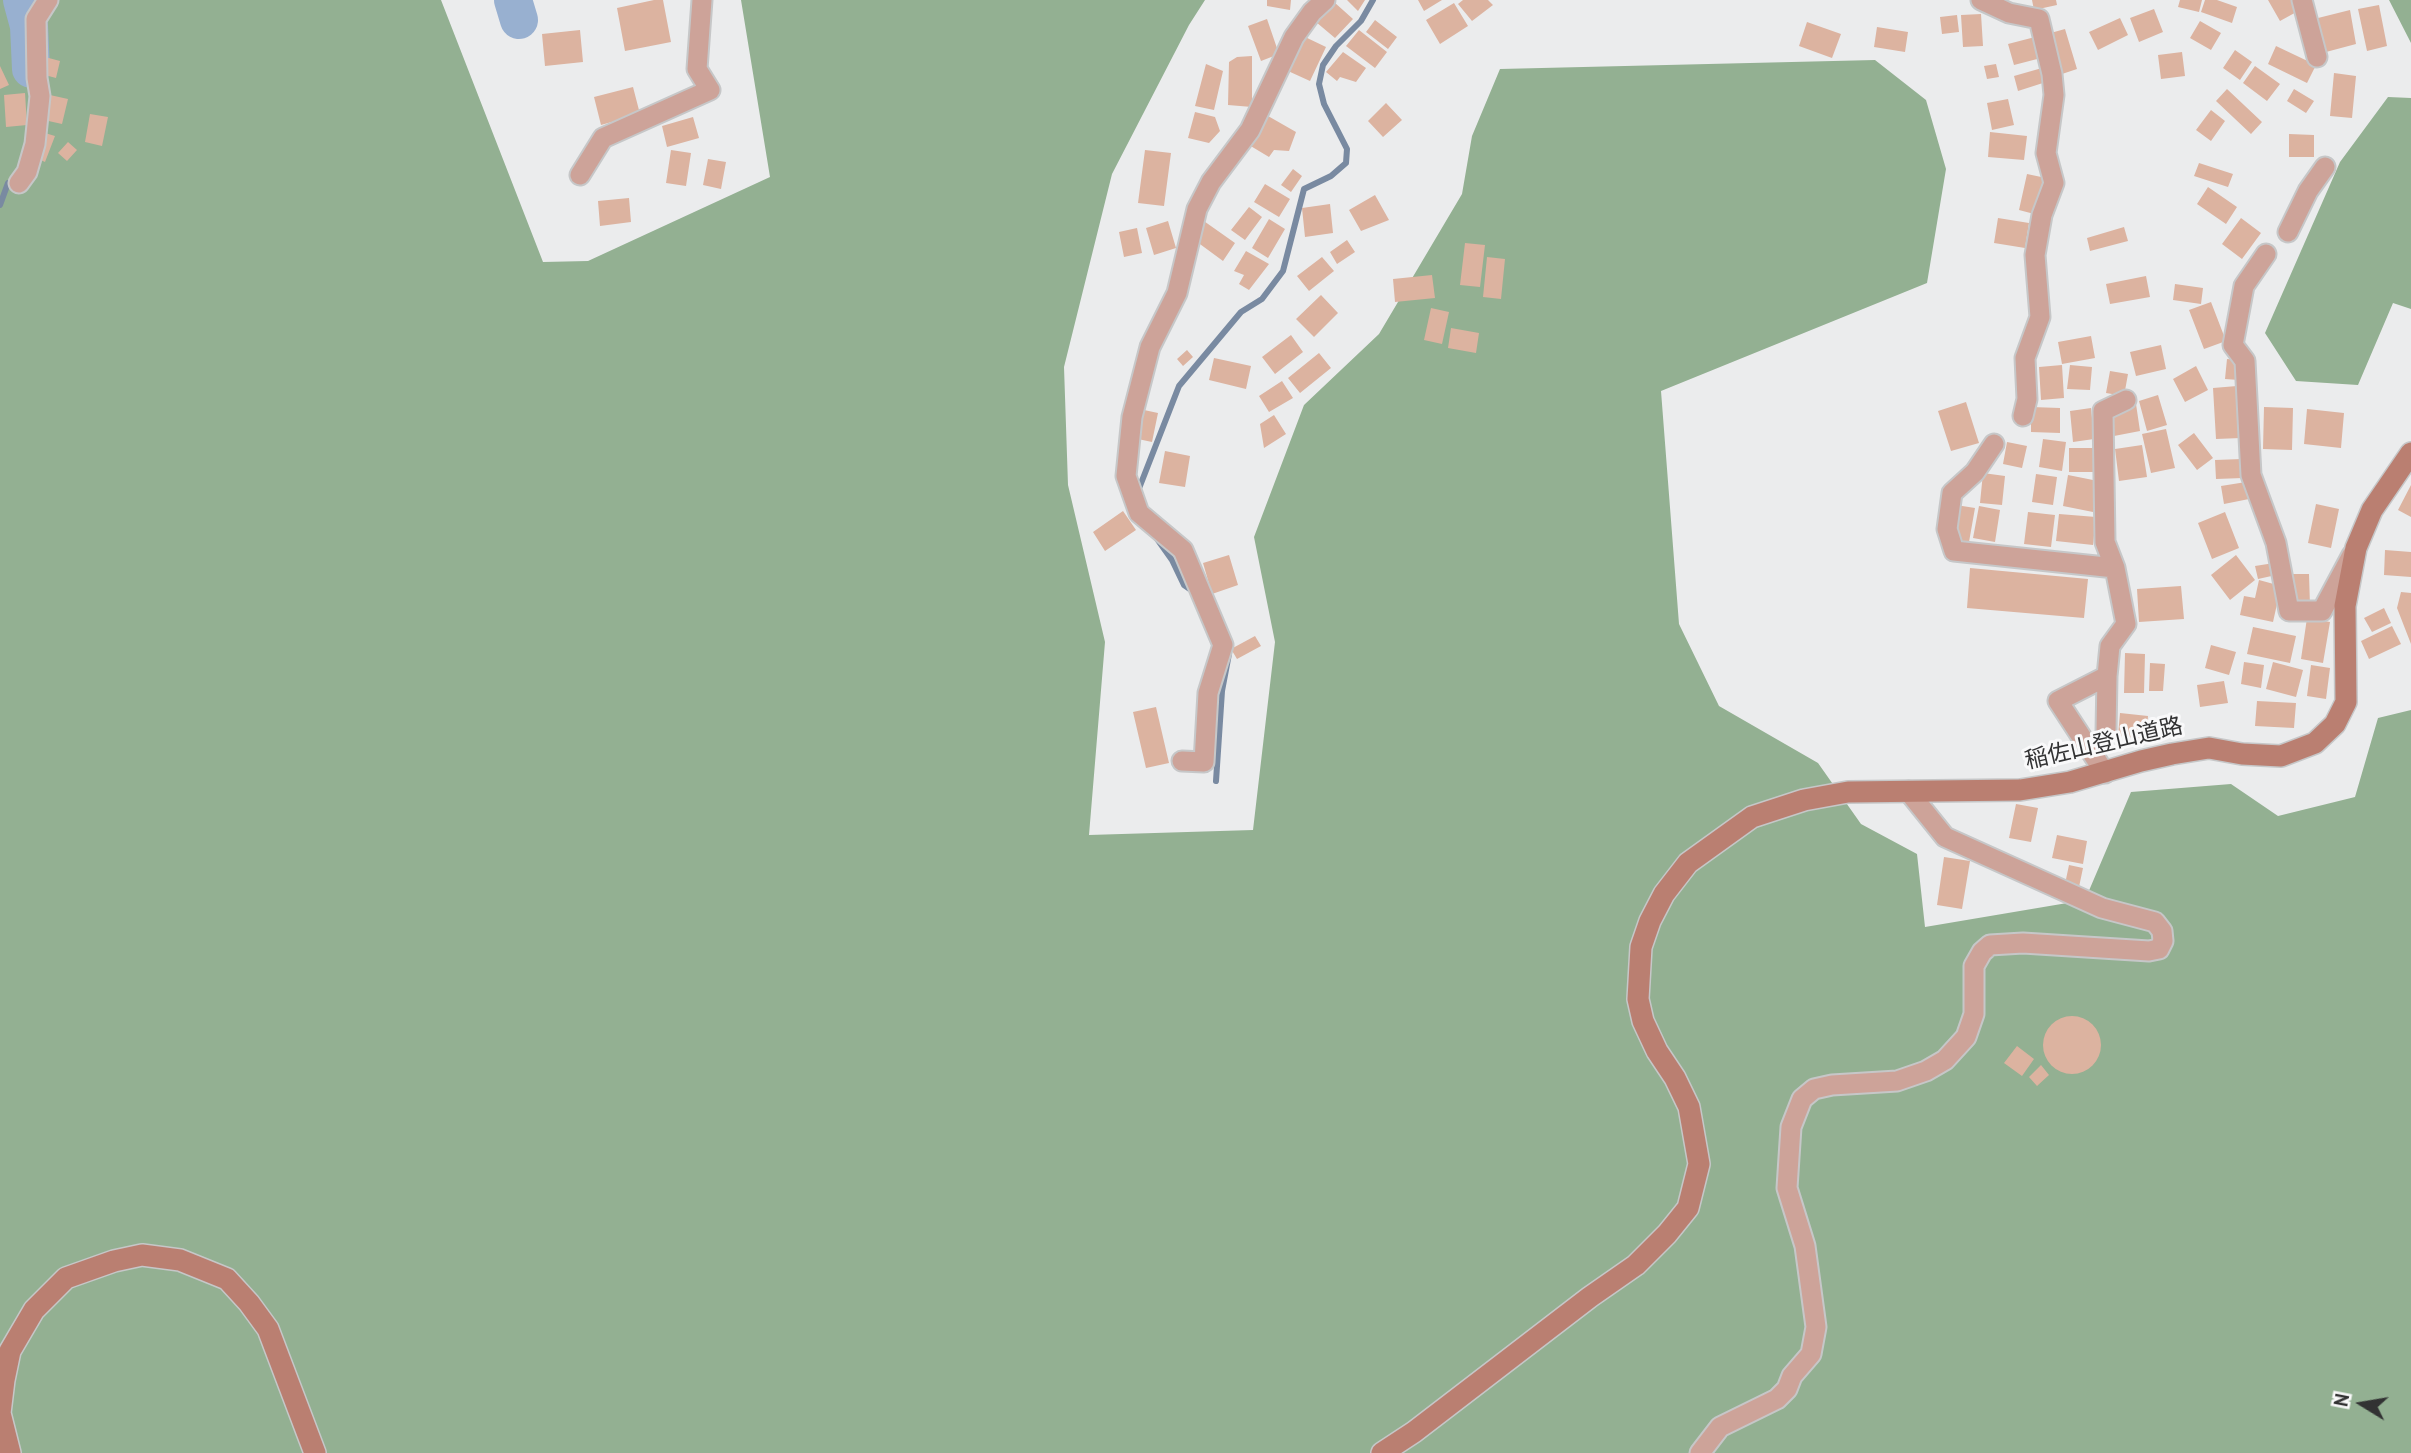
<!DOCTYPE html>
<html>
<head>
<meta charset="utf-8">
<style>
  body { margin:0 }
  #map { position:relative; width:2411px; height:1453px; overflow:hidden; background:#ebeced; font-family:"PT Sans",sans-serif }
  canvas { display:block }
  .north { position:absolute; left:2327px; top:1369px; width:70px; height:70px; -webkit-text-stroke:5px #f9f9fa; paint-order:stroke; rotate:281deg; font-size:19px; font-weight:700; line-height:28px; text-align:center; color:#323233 }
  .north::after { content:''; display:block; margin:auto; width:24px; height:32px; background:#323233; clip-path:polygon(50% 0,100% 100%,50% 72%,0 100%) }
</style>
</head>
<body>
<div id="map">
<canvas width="2411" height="1453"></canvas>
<div class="north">N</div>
</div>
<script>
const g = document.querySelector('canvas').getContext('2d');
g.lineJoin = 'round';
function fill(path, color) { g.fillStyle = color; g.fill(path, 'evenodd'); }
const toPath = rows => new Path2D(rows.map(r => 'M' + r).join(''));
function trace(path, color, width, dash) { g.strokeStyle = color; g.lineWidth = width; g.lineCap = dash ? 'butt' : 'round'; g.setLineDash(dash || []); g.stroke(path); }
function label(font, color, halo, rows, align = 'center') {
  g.font = font + ' "PT Sans","Noto Sans JP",sans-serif'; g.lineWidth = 6; g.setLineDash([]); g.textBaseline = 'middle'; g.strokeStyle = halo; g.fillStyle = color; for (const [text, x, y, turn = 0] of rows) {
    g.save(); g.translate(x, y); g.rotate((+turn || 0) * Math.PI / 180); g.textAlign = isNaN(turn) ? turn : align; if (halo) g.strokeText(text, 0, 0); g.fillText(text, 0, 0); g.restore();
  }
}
const forest = toPath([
  [0,0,441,0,543,262,588,261,770,177,741,0,1205,0,1189,25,1112,174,1064,367,1068,485,1105,642,1089,835,1253,830,1275,642,1254,537,1304,405,1379,334,1462,194,1472,136,1500,69,1875,60,1926,100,1946,169,1927,283,1661,391,1679,624,1719,706,1818,763,1861,824,1917,854,1925,927,2085,900,2131,792,2231,784,2278,816,2355,797,2378,718,2411,710,2411,1453,0,1453],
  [2389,0,2411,0,2411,43],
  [2388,97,2411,98,2411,309,2393,303,2358,385,2296,381,2265,333,2340,162]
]);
const stream = toPath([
  [0,205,8,183],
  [1138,491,1179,386,1241,312,1262,299,1283,271,1304,189,1331,176,1346,163,1347,149,1324,104,1319,84,1323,65,1336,46,1361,21,1373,0],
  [1155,536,1172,560,1184,585,1194,592],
  [1216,781,1222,691,1229,654]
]);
const river = toPath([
  [22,0,29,26,31,69],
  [513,0,519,20]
]);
const building = toPath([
  [654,0,663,0,671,42,625,51,617,8],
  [1267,0,1291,0,1290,10,1267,6],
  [1347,0,1365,0,1358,11],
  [1418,0,1442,0,1424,11],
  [1463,0,1488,0,1493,5,1472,21,1458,4],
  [2032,0,2056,0,2057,5,2034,10],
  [2180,0,2202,0,2199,12,2178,7],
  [2205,0,2217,0,2237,7,2232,23,2201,12],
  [2268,0,2295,0,2300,10,2280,21],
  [1334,2,1353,19,1335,38,1316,22],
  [1454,3,1468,26,1440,44,1426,20],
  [2379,5,2387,46,2367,51,2358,9],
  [2154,9,2163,32,2139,42,2130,18],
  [2350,10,2356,44,2326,52,2318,18],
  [1981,14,1983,46,1963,47,1961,15],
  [1957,15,1959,32,1942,34,1940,17],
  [2120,18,2128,35,2098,50,2089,32],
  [1267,19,1279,54,1261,61,1248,26],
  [1375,20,1397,37,1388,49,1366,32],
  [2200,21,2221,33,2211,50,2190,38],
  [1807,22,1841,34,1832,58,1799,46],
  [1877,27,1908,32,1905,52,1874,47],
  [2065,29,2077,69,2059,75,2047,34],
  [580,30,583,62,545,66,542,34],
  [1359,30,1387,52,1375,68,1346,46],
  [1303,36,1326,47,1310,81,1288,71],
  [2035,37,2041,58,2014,65,2008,44],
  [2276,46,2316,65,2307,83,2268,64],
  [2235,50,2252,62,2240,80,2223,68],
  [1343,52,1366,68,1356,82,1340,77,1337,81,1326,72],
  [2182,52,2185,76,2161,79,2158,55],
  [1252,56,1252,107,1228,105,1229,62,1237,57],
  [45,57,60,61,56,78,41,74],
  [1206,64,1223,71,1214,110,1195,106],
  [1996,64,1999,77,1987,79,1984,66],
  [0,66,9,85,0,89],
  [2255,66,2280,84,2267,101,2243,83],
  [2042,68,2046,82,2018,91,2014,76],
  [2334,73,2356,76,2352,118,2330,116],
  [633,87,640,114,601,125,594,97],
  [2227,89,2262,122,2251,134,2216,101],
  [2294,89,2314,101,2306,113,2287,101],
  [25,93,27,125,6,127,4,95],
  [50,95,68,99,62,124,44,120],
  [2008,99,2014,125,1992,130,1987,103],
  [1386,103,1402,120,1383,137,1368,121],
  [2211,110,2225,121,2211,141,2196,130],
  [1195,112,1215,117,1220,131,1209,143,1188,138],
  [90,114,108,117,102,146,85,142],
  [1268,116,1296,132,1289,151,1274,150,1269,157,1249,145],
  [693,117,699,138,667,147,662,126],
  [1990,132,2027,136,2024,160,1988,157],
  [45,133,55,136,45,162,36,158],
  [2289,134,2314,135,2314,157,2289,157],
  [68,142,77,150,67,161,58,153],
  [671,150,691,153,686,186,666,183],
  [1145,150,1171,153,1164,206,1138,203],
  [708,159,726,162,721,189,703,185],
  [2199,163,2233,174,2228,187,2194,176],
  [1293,169,1302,176,1291,192,1281,185],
  [2027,174,2046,178,2038,215,2019,210],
  [1265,184,1290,199,1279,217,1254,202],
  [2208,187,2237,207,2226,224,2197,204],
  [1375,195,1389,220,1361,231,1349,210],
  [629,198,631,222,600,226,598,201],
  [1330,204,1333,233,1305,237,1302,208],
  [1249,207,1262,217,1245,240,1231,230],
  [1998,218,2029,223,2025,248,1994,243],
  [2241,218,2261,233,2242,259,2222,244],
  [1201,219,1235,243,1223,261,1189,236],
  [1269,219,1285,229,1268,258,1252,248],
  [1168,221,1176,248,1154,255,1146,228],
  [2124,227,2128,241,2090,251,2087,238],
  [1137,228,1142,253,1124,257,1119,232],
  [1347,240,1355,252,1337,264,1330,252],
  [1465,243,1485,245,1480,287,1460,285],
  [1246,251,1269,264,1249,290,1239,284,1244,275,1234,271],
  [1322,257,1334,271,1309,291,1297,276],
  [1487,257,1505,259,1501,299,1483,297],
  [1432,275,1435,298,1395,302,1393,279],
  [2146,276,2150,297,2110,304,2106,284],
  [2175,284,2203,288,2201,304,2173,300],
  [1321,295,1338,313,1314,337,1296,319],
  [2211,302,2226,341,2204,349,2189,310],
  [1431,308,1449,312,1442,344,1424,340],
  [1451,328,1479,333,1476,353,1448,348],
  [1291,335,1303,352,1275,374,1262,357],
  [2091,336,2095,358,2062,364,2058,342],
  [2161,345,2166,369,2136,376,2130,352],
  [1187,350,1193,357,1183,366,1177,359],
  [1319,353,1331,368,1300,393,1288,378],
  [1214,358,1251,366,1246,389,1209,380],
  [2227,359,2240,360,2239,380,2225,379],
  [2062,365,2064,398,2041,400,2039,367],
  [2070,365,2092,367,2090,390,2067,389],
  [2196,366,2208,390,2185,402,2173,379],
  [2110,371,2128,374,2124,396,2106,393],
  [1282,381,1293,398,1269,412,1259,396],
  [2237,386,2241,438,2216,439,2213,388],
  [2158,395,2167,425,2147,431,2139,401],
  [1966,402,1979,443,1951,451,1938,411],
  [2136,404,2140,431,2114,436,2109,409],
  [2031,407,2060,408,2060,433,2031,432],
  [2264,407,2293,408,2292,450,2263,449],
  [2091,408,2094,439,2073,442,2070,411],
  [2307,409,2344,413,2341,448,2304,444],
  [1144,410,1158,413,1152,442,1138,439],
  [1274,415,1286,434,1264,448,1260,424],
  [2166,429,2175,468,2151,473,2142,434],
  [2194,433,2213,458,2197,470,2178,445],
  [2043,439,2066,442,2062,471,2039,467],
  [2007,442,2027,446,2022,468,2003,464],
  [2142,445,2147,477,2119,481,2115,449],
  [2069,448,2095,448,2095,472,2069,472],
  [1165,451,1190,456,1185,487,1159,483],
  [2242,459,2243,478,2216,479,2215,460],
  [1983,473,2005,476,2002,505,1980,503],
  [2036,474,2057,477,2053,505,2032,502],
  [2068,475,2098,481,2093,512,2063,506],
  [2246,482,2249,499,2224,504,2221,486],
  [2411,485,2411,517,2398,510],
  [2316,504,2339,509,2331,548,2308,543],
  [1956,505,1975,508,1969,542,1951,539],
  [1979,506,2000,510,1995,542,1973,538],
  [1123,511,1136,530,1105,551,1093,532],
  [2028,512,2055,515,2051,547,2024,544],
  [2225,512,2239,548,2212,559,2198,523],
  [2059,514,2096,517,2093,545,2056,541],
  [2385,550,2411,552,2411,577,2384,575],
  [1229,555,1238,585,1212,594,1203,563],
  [2236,555,2255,580,2230,600,2211,575],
  [2274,563,2276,575,2258,579,2255,566],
  [1970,568,2088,579,2084,618,1967,608],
  [2293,574,2309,574,2310,606,2294,607],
  [2259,580,2281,586,2273,622,2240,615,2244,596,2255,598],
  [2181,586,2184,619,2139,622,2137,589],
  [2401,592,2411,593,2411,644,2397,608],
  [2384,608,2391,623,2372,632,2364,618],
  [2307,618,2330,622,2323,663,2301,659],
  [2392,626,2401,644,2369,659,2361,641],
  [2253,627,2296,636,2290,663,2247,654],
  [1255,636,1261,646,1237,659,1231,649],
  [2211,645,2236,652,2229,675,2205,668],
  [2125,653,2145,654,2144,693,2124,693],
  [2244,662,2264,665,2261,688,2241,684],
  [2273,662,2303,670,2296,697,2266,689],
  [2150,663,2165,664,2163,691,2149,691],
  [2311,665,2330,668,2326,699,2307,696],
  [2224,681,2228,703,2200,707,2197,685],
  [2257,701,2296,703,2294,728,2255,726],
  [1156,707,1169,763,1146,768,1133,712],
  [2120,713,2148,716,2146,739,2118,736],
  [2016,804,2038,808,2031,842,2009,838],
  [2057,835,2087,841,2083,864,2052,858],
  [1944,857,1970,861,1962,909,1937,905],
  [2069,865,2083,868,2079,887,2065,884],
  '2043 1045a29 29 0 1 1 58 0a29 29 0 1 1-58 0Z',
  [2017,1046,2034,1059,2022,1076,2004,1063],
  [2041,1065,2049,1075,2037,1086,2029,1077]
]);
const street = toPath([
  [1981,0,2009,13,2039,19,2052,74,2054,95,2046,153,2054,183,2042,215,2035,255,2040,317,2025,358,2027,399,2023,416],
  [2302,0,2317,57],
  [580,175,603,138,710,90,697,69,702,0],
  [19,183,27,172,35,144,40,96,37,78,36,19,48,0],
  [2288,232,2308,191,2325,167],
  [2266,254,2244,286,2233,345,2245,361,2251,475,2276,543,2289,611,2322,611,2352,555],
  [1994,444,1975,472,1952,493,1947,529,1954,551,2115,568],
  [2106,732,2107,676],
  [1182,761,1204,762,1208,693,1223,645,1183,550,1139,513,1126,476,1132,417,1150,347,1177,293,1197,209,1211,182,1250,130,1294,37,1312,12,1325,0],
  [2105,773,2058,701,2107,676,2110,646,2126,624,2115,568,2105,542,2103,411,2126,400],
  [1700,1453,1720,1427,1777,1399,1787,1389,1792,1376,1811,1354,1816,1327,1805,1246,1787,1188,1791,1127,1802,1099,1814,1089,1832,1085,1897,1081,1926,1071,1945,1060,1966,1037,1974,1014,1974,966,1982,952,1990,945,2023,943,2149,951,2159,949,2163,941,2162,931,2155,922,2102,908,1945,837,1908,791]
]);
const secondary = toPath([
  [10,1453,0,1413,4,1380,10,1351,34,1310,66,1278,114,1261,142,1255,180,1260,227,1279,249,1303,268,1329,315,1453],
  [1382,1453,1414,1432,1590,1297,1636,1265,1667,1234,1688,1208,1699,1164,1689,1107,1675,1078,1657,1051,1643,1021,1638,999,1641,947,1650,921,1664,894,1688,863,1752,817,1804,800,1848,792,2020,790,2070,782,2141,761,2172,754,2209,748,2242,754,2281,756,2315,743,2335,724,2346,702,2345,606,2356,548,2372,510,2411,453]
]);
const streetNames = [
  ["稲佐山登山道路",2104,744,-13]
];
fill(forest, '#93b092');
trace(stream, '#798aa1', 6);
trace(river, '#98b0d0', 38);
fill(building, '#dcb3a0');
trace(street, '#c6c7c8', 23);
trace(secondary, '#c6c7c8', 24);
trace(street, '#cda399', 19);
trace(secondary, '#ba7f71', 21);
label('23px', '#323233', '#f9f9fa', streetNames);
</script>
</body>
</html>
